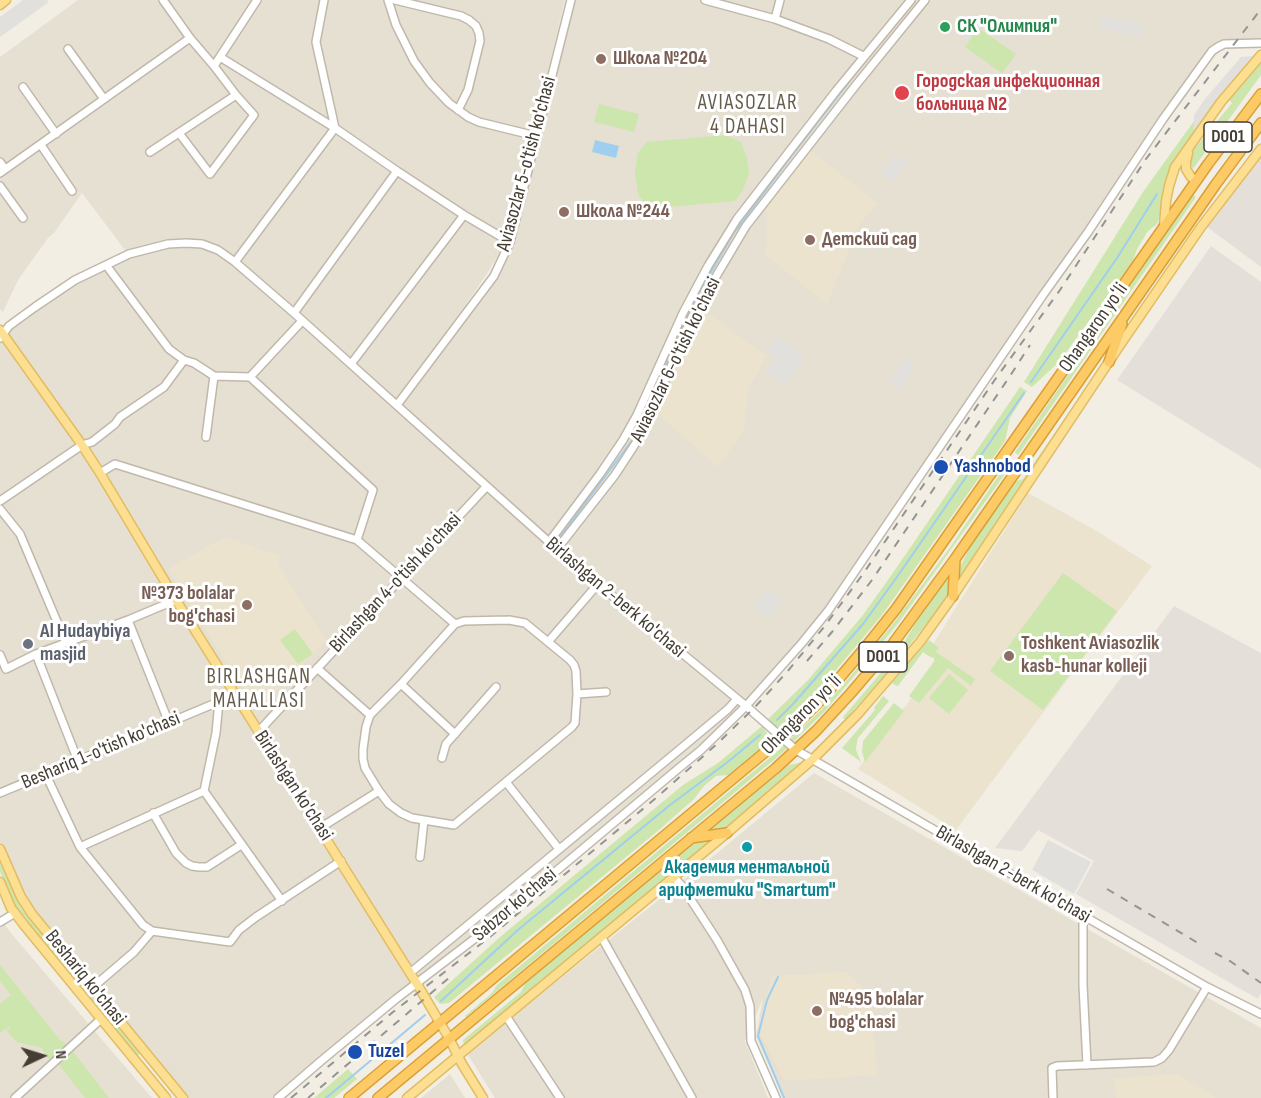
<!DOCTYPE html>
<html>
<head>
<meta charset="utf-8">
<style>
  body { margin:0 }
  #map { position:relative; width:1261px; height:1098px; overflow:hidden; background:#f2eee4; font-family:"Sofia Sans Condensed",sans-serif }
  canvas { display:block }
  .north { position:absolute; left:12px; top:1026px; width:60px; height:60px; -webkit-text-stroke:4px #fff; paint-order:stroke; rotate:86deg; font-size:16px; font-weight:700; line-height:24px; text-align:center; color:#443e34 }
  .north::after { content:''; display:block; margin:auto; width:21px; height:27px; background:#443e34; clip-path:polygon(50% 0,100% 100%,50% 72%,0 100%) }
</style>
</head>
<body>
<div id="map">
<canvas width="1261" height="1098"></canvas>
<div class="north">N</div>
</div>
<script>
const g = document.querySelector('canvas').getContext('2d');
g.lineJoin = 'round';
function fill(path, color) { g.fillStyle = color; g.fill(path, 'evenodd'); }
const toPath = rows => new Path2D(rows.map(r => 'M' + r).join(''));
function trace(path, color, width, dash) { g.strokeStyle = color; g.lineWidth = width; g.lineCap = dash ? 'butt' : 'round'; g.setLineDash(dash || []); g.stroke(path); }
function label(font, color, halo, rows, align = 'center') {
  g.font = font + ' "Sofia Sans Condensed",sans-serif'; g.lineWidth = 6; g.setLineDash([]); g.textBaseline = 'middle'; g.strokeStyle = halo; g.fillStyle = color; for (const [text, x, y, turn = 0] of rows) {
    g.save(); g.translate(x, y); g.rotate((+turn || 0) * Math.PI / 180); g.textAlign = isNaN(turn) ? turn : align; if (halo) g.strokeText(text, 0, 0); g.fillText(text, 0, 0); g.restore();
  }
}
const residential = toPath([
  [78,0,565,0,509,231,502,249,486,275,407,390,494,276,510,242,571,0,1261,0,1261,43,1224,44,1212,51,802,643,694,756,278,1098,183,1098,32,914,0,849,0,338,9,326,75,280,128,254,82,193,54,233,48,238,18,280,3,312,0,309,0,57],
  [814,773,1261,1028,1261,1098,784,1098,756,1036,763,998,745,1041,768,1098,495,1098,468,1055,470,1051,716,854],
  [0,917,10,932,152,1098,0,1098],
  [450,1074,465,1098,421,1098]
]);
const industrial = toPath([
  [1261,157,1261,267,1207,227],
  [1211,246,1261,282,1261,469,1117,380],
  [1174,606,1261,653,1261,993,1258,999,1076,894,1094,861,1038,830,1022,851,995,848]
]);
const education = toPath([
  [809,149,878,203,860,224,827,304,766,256,767,203],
  [702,309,767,356,748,389,744,430,718,467,656,413],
  [1028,493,1095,530,1152,566,956,830,858,769,934,668,933,644],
  [225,537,279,556,278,564,326,641,257,712,168,569],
  [847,972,870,995,877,1075,784,1081,758,1028,772,976],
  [1178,1074,1216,1098,1116,1098,1114,1078]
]);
const green = toPath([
  [978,28,1016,54,1002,73,965,47],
  [1259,61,1261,64,1261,75,1193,169,1190,161,1191,153,1232,103,1228,99],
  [599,104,639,114,634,132,594,122],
  [1194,121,1194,132,1170,168,1159,219,1157,224,1148,231,1145,236,1137,249,1133,261,1059,362,1032,387,1024,382,1143,192],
  [726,135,741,142,747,158,749,174,743,190,735,201,659,208,647,206,638,194,635,172,638,153,647,142],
  [1193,194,1196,197,1018,455,1015,452],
  [1107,357,963,575,960,578,959,569,972,543,1017,481,1023,479],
  [1020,387,1027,391,1010,418,1005,441,882,615,820,689,775,734,765,722,808,680,863,615,897,567],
  [1001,472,1005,474,899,622,873,654,824,712,782,753,466,1017,465,1016,492,993,497,985,779,750,821,710,854,672,896,620,951,546],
  [1063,573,1117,611,1043,710,990,671],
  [948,577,950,577,950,594,892,667,845,720,843,717,897,654,915,624],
  [295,629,313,654,298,664,280,640],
  [929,640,939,648,936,652,975,679,971,686,948,668,919,703,909,696,935,660,933,657,932,658,923,652,898,686,895,685,892,683],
  [949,674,968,690,949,714,929,698],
  [883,696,889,701,858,738,857,741,856,750,861,762,842,748,875,710,874,708],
  [894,703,904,711,865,762,862,752,863,741],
  [762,726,768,735,764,739,768,742,728,775,716,776,703,787,694,799,660,829,449,1003,440,1004,434,997,500,937,683,785,718,763],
  [803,762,723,830,707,831,789,765],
  [712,840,557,967,464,1045,463,1040,521,992,526,981,697,841],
  [0,863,21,908,139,1052,139,1055,136,1055,18,911,12,900,0,872],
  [0,965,60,1040,71,1047,54,1062,50,1061,42,1048,17,1042,6,1030,10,1028,9,1026,0,1033,0,1004,11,995,0,981],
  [71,1049,109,1098,85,1098,57,1062],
  [348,1069,357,1079,334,1098,314,1098]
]);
const parking = toPath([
  [23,0,47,0,49,2,0,37,0,17],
  [1101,16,1143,25,1140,37,1098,28],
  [1252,56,1254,59,1222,95,1194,132,1194,115,1205,99,1241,57],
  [894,154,907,162,893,182,881,174],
  [777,336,801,354,802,363,784,386,766,372,775,359,766,351],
  [906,358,916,365,900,390,889,383],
  [766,588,783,600,769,618,753,607],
  [1048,840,1091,862,1074,894,1032,870]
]);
const water = toPath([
  [595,140,619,146,616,158,592,152]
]);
const stream = toPath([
  [1031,382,1117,258,1157,194],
  [560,537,633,439,692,305,733,234,790,158,870,55],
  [777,720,793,704,863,624,897,577,1024,393],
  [778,977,767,1000,758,1036,784,1098],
  [441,1001,519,929,670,805,729,761,760,735],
  [326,1098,425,1015]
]);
const minor = toPath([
  [163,0,190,38,214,66,257,0],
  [324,0,316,42,335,128,397,171,464,215,510,242],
  [388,0,396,25,414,61,430,83,449,103,468,117,479,122,536,136],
  [395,0,461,16,469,20,476,26,479,33,480,41,468,90,458,110],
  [705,0,775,19,829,39,863,56],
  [775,19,780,0],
  [68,49,104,99],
  [220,57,335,128,235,262],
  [23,87,56,134],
  [179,133,210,174,254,115,236,95,214,66],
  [41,145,72,191],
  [150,152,236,95],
  [0,162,5,169],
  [0,173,190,38],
  [0,186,23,218],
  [106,265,169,349,184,360,194,363,214,376,250,377,302,321],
  [294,313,397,171],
  [0,338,9,326,35,307,75,280,129,254,168,244,186,243,202,244,218,250,235,262,294,313,549,542,598,584,746,706,796,750,1207,987,1261,1014],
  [351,364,464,215],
  [250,377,373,490,357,540],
  [397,405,494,276,510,242,571,0],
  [206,437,214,376],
  [100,473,115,464,357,540,455,624],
  [0,501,82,445,92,442,115,424,120,417,164,387,184,360],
  [0,509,20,534,66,643],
  [549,542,600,474,623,440,637,415,683,313,708,266,737,219,836,91,911,0],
  [557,549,615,475,643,432,692,317,746,226,856,85,925,0],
  [128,620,169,723],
  [509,620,525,623,570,660,574,665,576,671,577,694,575,723,572,727,454,825,412,818,401,813,389,804,379,791,365,768,363,759,363,749,366,727,370,715,401,684,455,624,464,621,509,620],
  [548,642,598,584],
  [36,654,78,761],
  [0,655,6,669,36,654,128,620,176,600],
  [317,668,370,715],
  [401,684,455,734],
  [577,694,606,692],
  [219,701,216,733,204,791,282,901],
  [258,732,486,487],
  [442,758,446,744,496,687],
  [46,775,80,847,143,925,152,931],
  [506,782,559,849],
  [0,793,235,695],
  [153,813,176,853,186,863,192,866,199,867,207,867,241,845],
  [320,828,379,791],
  [80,847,204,791],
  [420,857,424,820],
  [674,877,682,886,717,940,745,990,750,1006,751,1041,776,1098],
  [1083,916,1083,985,1087,1065],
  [0,922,15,913],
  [602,938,692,1098],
  [410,973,685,745,728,709,737,699],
  [92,988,134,952,152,931,230,942,239,930,256,917,341,861],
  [506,1016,560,1098],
  [15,1098,101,1019],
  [278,1098,321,1061,396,999,486,930,679,768,701,750,746,706,802,643,828,611,1043,295,1088,232,1163,119,1212,51,1218,47,1224,44,1261,43],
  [1053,1098,1052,1068,1057,1066,1154,1062,1162,1058,1169,1050,1207,987]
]);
const major = toPath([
  [0,5,6,0],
  [1188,153,1186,162,1186,169,1191,177,1196,181],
  [1164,226,1166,201,1169,186,1175,167,1221,102,1261,55],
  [0,330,82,445,100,473,176,600,417,984,449,1038,462,1064,483,1098],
  [0,849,21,897,32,914,183,1098],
  [0,882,11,908,24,925,166,1098],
  [407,1098,727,833,813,759,858,714,920,642,953,596,1120,345,1201,227,1261,149]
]);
const highway = toPath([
  [1109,362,1122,324],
  [953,596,955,560],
  [691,838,727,833],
  [349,1098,782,738,820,701,864,649,896,609,1208,164,1261,94],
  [378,1098,776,768,816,731,851,693,892,645,955,559,1216,184,1261,123]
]);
const rail = toPath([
  [807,661,832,632,872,580,1010,376,1030,345],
  [1107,889,1198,943],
  [1215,953,1230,961,1261,983],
  [291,1098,393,1012,491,936,656,798,718,743,755,707,787,672,824,627,863,574,994,381,1060,290,1146,159,1261,9],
  [308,1098,450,977]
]);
const markers = [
  [945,27,6,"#2e9e5b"],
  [601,59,6,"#8d6e63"],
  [902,93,8,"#e0444e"],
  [564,212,6,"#8d6e63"],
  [810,240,6,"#8d6e63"],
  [941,467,8,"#1a4fb4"],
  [247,605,6,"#8d6e63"],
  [28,644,6,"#6b7280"],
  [1009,656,6,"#8d6e63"],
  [747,847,6,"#0f9aa8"],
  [817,1011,6,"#8d6e63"],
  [355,1052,8,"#1a4fb4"]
];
const shields = [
  [1228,137,48],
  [883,657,48]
];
const shieldNames = [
  ["D001",1228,137],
  ["D001",883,657]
];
const leisureNames = [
  ["СК \"Олимпия\"",957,27]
];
const educationNames = [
  ["Школа №204",613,59],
  ["Школа №244",576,212],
  ["Детский сад",822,240],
  ["№373 bolalar",235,594,"right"],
  ["bog'chasi",235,617,"right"],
  ["Toshkent Aviasozlik",1021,644],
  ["kasb-hunar kolleji",1021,667],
  ["№495 bolalar",829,1000],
  ["bog'chasi",829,1023]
];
const healthNames = [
  ["Городская инфекционная",916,82],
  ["больница N2",916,105]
];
const streetNames = [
  ["Aviasozlar 5-o'tish ko'chasi",527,164,-75],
  ["Ohangaron yoʻli",1094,328,-55],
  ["Aviasozlar 6-o'tish ko'chasi",676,360,-64],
  ["Birlashgan 4-o'tish ko'chasi",396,583,-47],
  ["Birlashgan 2-berk ko'chasi",615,598,40],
  ["Ohangaron yoʻli",802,715,-45],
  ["Beshariq 1-o'tish ko'chasi",101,751,-23],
  ["Birlashgan ko'chasi",293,786,57],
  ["Birlashgan 2-berk ko'chasi",1013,875,30],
  ["Sabzor ko'chasi",515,905,-40],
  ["Beshariq ko'chasi",85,978,51]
];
const transitNames = [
  ["Yashnobod",954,467],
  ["Tuzel",368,1052]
];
const worshipNames = [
  ["Al Hudaybiya",40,632],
  ["masjid",40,655]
];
const cultureNames = [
  ["Академия ментальной",747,868],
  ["арифметики \"Smartum\"",747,891]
];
const neighbourhoodNames = [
  ["AVIASOZLAR",748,104],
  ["4 DAHASI",748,128],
  ["BIRLASHGAN",259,678],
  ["MAHALLASI",259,702]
];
fill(residential, '#e6e0d2');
fill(industrial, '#e4dfd9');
fill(education, '#ebe3ce');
fill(green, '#cce6ad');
fill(parking, '#e2e0dc');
fill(water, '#a0ceef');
trace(stream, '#a0ceef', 2);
trace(minor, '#c0b8aa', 10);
trace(major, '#e2bc62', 11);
trace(highway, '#db9f34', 12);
trace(minor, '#fff', 7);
trace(major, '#fddf92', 8);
trace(highway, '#fccb65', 9);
trace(rail, '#949494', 2, [8, 8]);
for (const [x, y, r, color] of markers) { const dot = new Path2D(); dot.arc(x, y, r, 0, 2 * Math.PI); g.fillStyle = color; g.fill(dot); trace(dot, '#fff', 2); }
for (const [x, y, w] of shields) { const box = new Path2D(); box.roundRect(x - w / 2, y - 15, w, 30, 4.5); g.fillStyle = '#fff'; g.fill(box); trace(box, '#443e34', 1.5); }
label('bold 18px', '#443e34', null, shieldNames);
label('bold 20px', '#27864d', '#fff', leisureNames, 'left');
label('bold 20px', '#785e54', '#fff', educationNames, 'left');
label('bold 20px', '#be3a42', '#fff', healthNames, 'left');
label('20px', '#443e34', '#fff', streetNames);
label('bold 20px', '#164399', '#fff', transitNames, 'left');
label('bold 20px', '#5b616d', '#fff', worshipNames, 'left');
label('bold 20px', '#0d838f', '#fff', cultureNames);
g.letterSpacing = '1.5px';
label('21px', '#665c4b', '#fff', neighbourhoodNames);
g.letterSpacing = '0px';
</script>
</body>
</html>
